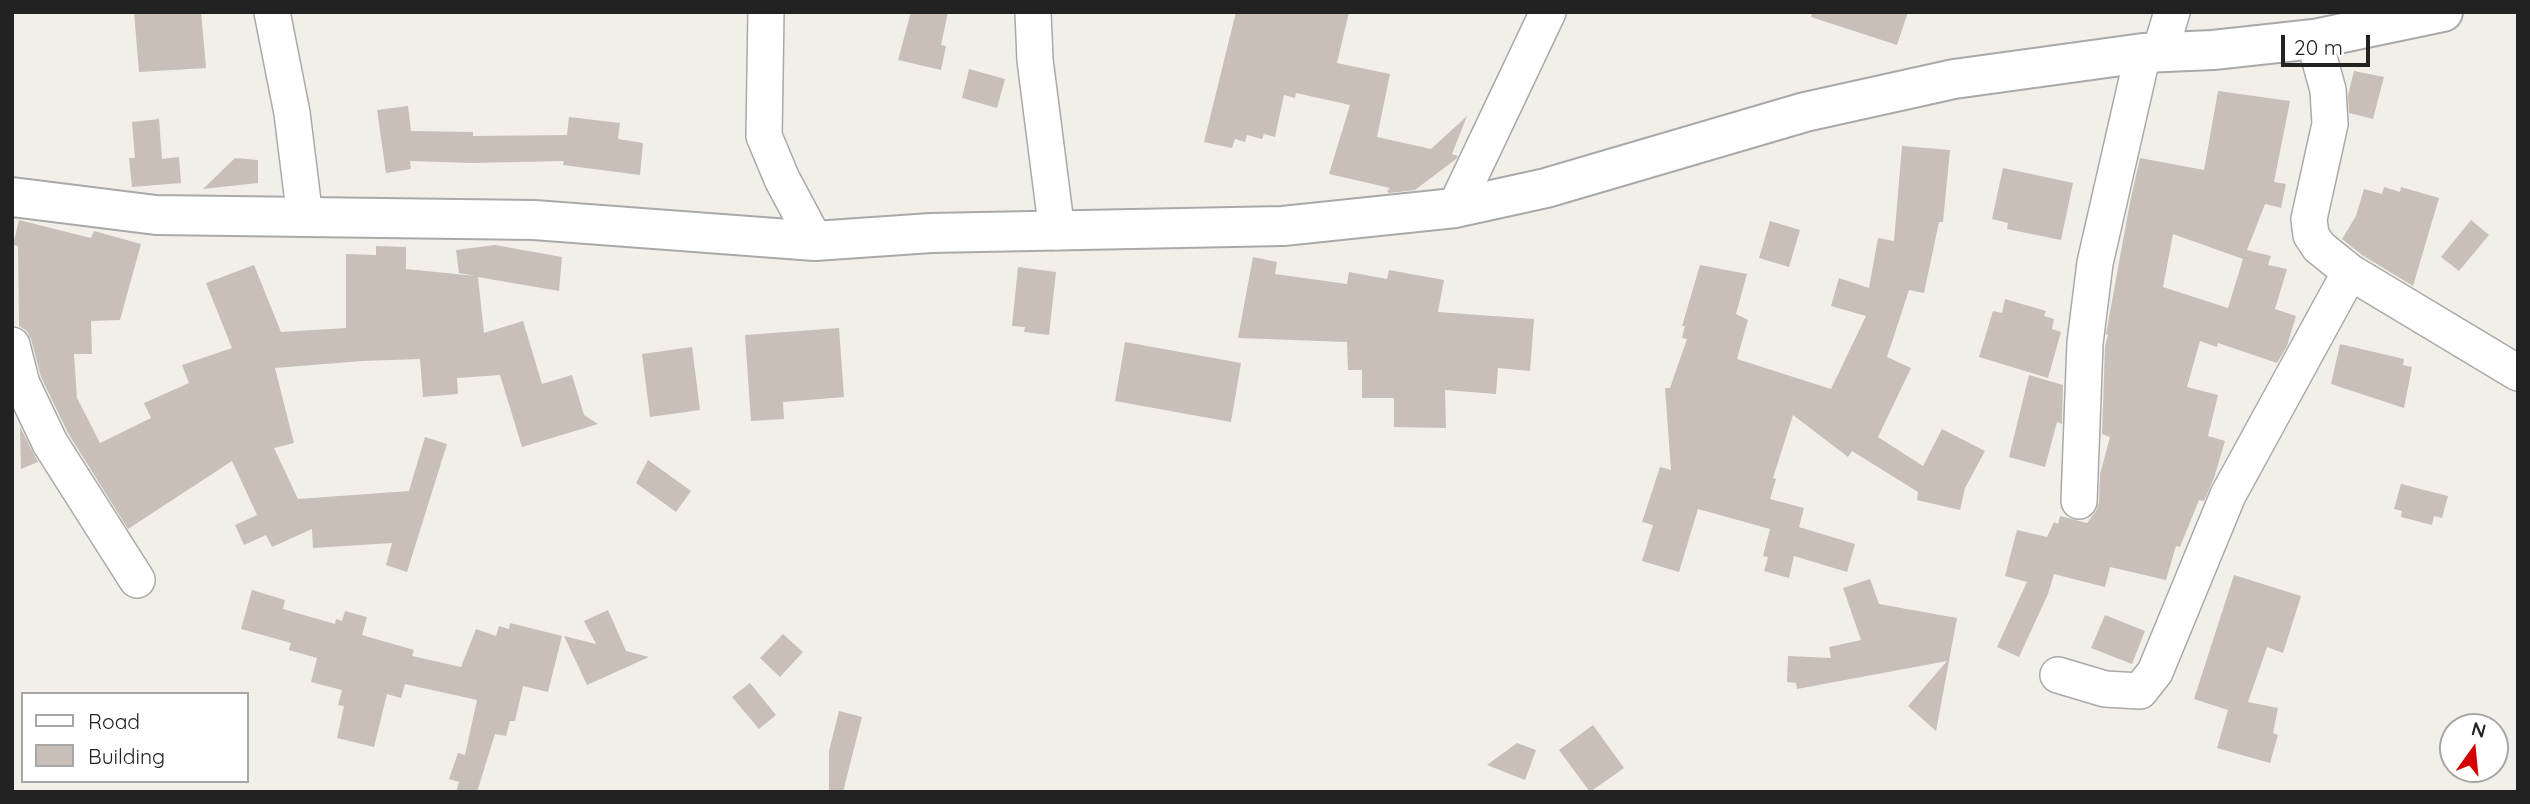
<!DOCTYPE html>
<html>
<head>
<meta charset="utf-8">
<style>
  body { margin:0 }
  #map { position:relative; width:2530px; height:804px; overflow:hidden; background:#f2efe9; font-family:Quicksand,sans-serif }
  canvas { display:block }
  .frame { position:absolute; inset:0; border:14px solid #222; pointer-events:none }
  .legend { position:absolute; left:21px; top:692px; width:228px; height:91px; box-sizing:border-box; background:#fff; border:2px solid #a7a7a7; margin:0; padding:9px 12px; list-style:none; font-size:21px; color:#222 }
  .legend li { display:flex; align-items:center; gap:14px; height:35px }
  .legend b { width:35px; border:2px solid #a7a7a7 }
  .north { position:absolute; left:2439px; top:713px; width:70px; height:70px; box-sizing:border-box; background:#fff; border:2px solid #a7a7a7; border-radius:50%; rotate:15deg; font-size:19px; font-weight:700; line-height:28px; text-align:center; color:#222 }
  .north::after { content:''; display:block; margin:auto; width:24px; height:32px; background:#d40000; clip-path:polygon(50% 0,100% 100%,50% 72%,0 100%) }
  .scale { position:absolute; left:2281px; top:35px; width:89px; height:32px; box-sizing:border-box; border:4px solid #222; border-top:0; padding-left:9px; font-size:21px; line-height:24px; white-space:nowrap; color:#222; -webkit-text-stroke:5px #fff; paint-order:stroke }
</style>
</head>
<body>
<div id="map">
<canvas width="2530" height="804"></canvas>
<div class="frame"></div>
<ul class="legend">
<li><b style="height:9px;background:#fff"></b>Road</li>
<li><b style="height:19px;background:#c7bfb8"></b>Building</li>
</ul>
<div class="north">N</div>
<div class="scale">20 m</div>
</div>
<script>
const g = document.querySelector('canvas').getContext('2d');
g.lineJoin = 'round';
function fill(path, color) { g.fillStyle = color; g.fill(path, 'evenodd'); }
const toPath = rows => new Path2D(rows.map(r => 'M' + r).join(''));
function trace(path, color, width, dash) { g.strokeStyle = color; g.lineWidth = width; g.lineCap = dash ? 'butt' : 'round'; g.setLineDash(dash || []); g.stroke(path); }
const building = toPath([
  [134,12,201,12,206,68,139,72],
  [911,12,948,12,941,45,946,46,941,70,898,60],
  [1236,12,1349,12,1337,63,1390,74,1377,137,1431,149,1467,116,1452,154,1458,156,1456,159,1415,190,1389,193,1387,191,1390,188,1329,174,1350,105,1296,93,1295,98,1284,95,1275,137,1264,134,1262,139,1247,135,1245,142,1235,139,1232,148,1204,142],
  [1812,12,1908,12,1897,45,1811,17],
  [969,69,1005,79,997,108,962,98],
  [2354,71,2384,77,2373,119,2349,113,2348,95],
  [2218,91,2290,101,2274,182,2286,184,2281,208,2265,204,2247,250,2271,256,2268,265,2287,269,2275,309,2296,316,2287,346,2277,363,2218,343,2217,347,2200,341,2187,387,2218,395,2208,436,2225,441,2214,478,2204,501,2199,500,2180,547,2176,546,2166,580,2110,567,2105,587,2054,574,2048,594,2019,657,1997,647,2027,582,2005,576,2017,530,2047,537,2054,522,2058,524,2060,516,2087,523,2096,511,2099,502,2100,474,2110,437,2102,434,2105,346,2108,335,2106,334,2130,202,2140,158,2204,170],
  [2173,234,2243,259,2228,308,2163,287],
  [408,106,411,131,473,132,473,136,567,135,569,117,620,123,618,139,643,143,640,175,563,165,564,161,472,163,410,161,411,169,386,173,377,110],
  [159,119,162,159,179,157,181,183,132,187,129,158,135,158,132,122],
  [1902,146,1950,150,1943,222,1939,222,1924,293,1909,290,1887,357,1911,368,1878,437,1923,466,1942,429,1985,451,1965,488,1960,510,1917,500,1918,492,1852,451,1848,457,1793,415,1773,478,1776,479,1770,499,1804,508,1799,527,1855,544,1847,572,1794,556,1789,578,1764,571,1768,557,1763,556,1770,529,1698,509,1679,572,1642,561,1653,525,1642,522,1660,467,1671,470,1665,388,1670,388,1687,339,1682,338,1685,326,1682,326,1700,265,1747,274,1736,314,1748,320,1737,359,1831,389,1866,316,1831,306,1839,278,1869,288,1878,238,1894,241],
  [235,158,258,160,258,183,203,189],
  [2003,168,2073,183,2061,240,2007,229,2008,223,1992,219],
  [2384,187,2400,192,2401,187,2439,198,2413,286,2362,255,2342,239,2356,216,2364,189,2382,194],
  [19,220,91,238,94,231,141,244,120,320,91,321,92,354,74,354,77,398,100,443,151,418,144,403,189,383,182,365,232,348,206,283,254,265,281,332,346,328,346,254,376,255,376,246,406,247,406,269,476,276,459,273,456,250,495,245,562,257,559,291,478,277,484,333,523,321,542,384,572,375,584,415,598,424,522,447,500,375,457,378,458,394,423,397,420,359,362,361,275,368,294,443,274,448,298,499,409,491,425,437,447,444,407,572,386,565,392,543,313,548,312,529,272,547,266,535,244,545,235,525,257,515,232,461,128,529,68,433,41,377,31,339,27,331,19,326,18,246,13,245],
  [2471,220,2489,235,2459,271,2441,257],
  [1770,221,1800,230,1789,267,1759,258],
  [1253,257,1277,262,1275,274,1347,284,1349,272,1387,279,1389,270,1444,280,1438,312,1534,319,1530,371,1498,368,1496,394,1445,390,1446,428,1394,427,1394,398,1362,398,1362,370,1348,370,1347,342,1238,338],
  [1018,267,1056,272,1049,335,1024,332,1025,327,1012,326],
  [2005,299,2046,311,2044,316,2054,319,2052,329,2061,332,2048,378,1979,357,1993,311,2002,313],
  [839,328,844,397,783,402,784,419,751,421,745,335],
  [1125,342,1241,363,1231,422,1115,401],
  [2340,344,2404,359,2403,365,2412,367,2404,408,2331,384],
  [692,347,700,410,650,417,642,354],
  [2029,375,2063,385,2062,424,2057,422,2045,467,2009,457],
  [20,427,38,462,21,469],
  [648,460,691,491,676,512,636,483],
  [2401,484,2448,496,2442,518,2434,516,2432,525,2401,517,2402,511,2394,509],
  [2234,575,2301,596,2283,653,2267,647,2248,702,2278,708,2273,733,2278,735,2270,763,2217,748,2228,710,2194,699],
  [1870,579,1879,604,1957,618,1936,731,1908,706,1947,661,1797,689,1796,683,1787,682,1788,656,1831,658,1829,647,1861,640,1843,588],
  [252,590,285,600,283,609,335,624,336,619,342,621,345,611,367,617,362,635,414,650,412,656,461,667,476,629,496,636,499,626,509,629,510,623,562,636,548,692,523,686,515,721,510,721,506,736,495,734,477,792,456,792,459,782,449,779,458,753,465,755,477,700,405,684,401,698,387,694,374,747,337,738,344,706,338,705,342,690,311,682,317,658,289,650,291,643,241,629],
  [608,610,626,651,649,657,587,685,564,636,596,644,584,621],
  [2105,615,2145,631,2132,664,2091,648],
  [783,634,803,652,780,677,760,658],
  [750,683,776,715,759,729,732,697],
  [839,711,862,717,843,792,829,792,829,751],
  [1593,725,1624,768,1590,792,1559,750],
  [1517,743,1536,750,1525,780,1487,765]
]);
const minor = toPath([
  [272,12,292,113,305,218],
  [766,12,764,136,782,179,815,241],
  [1033,12,1035,60,1057,232],
  [2314,39,2328,90,2330,124,2309,219,2311,235,2319,247,2350,272,2518,373],
  [2160,52,2172,12],
  [1455,208,1548,12],
  [12,345,22,384,50,443,137,580],
  [2079,501,2085,343,2095,263,2143,53],
  [2058,675,2105,689,2140,691,2155,672,2228,495,2350,272]
]);
const tertiary = toPath([
  [12,197,156,215,534,220,815,241,931,233,1283,226,1455,208,1546,188,1805,112,1954,79,2143,53,2213,50,2314,39,2443,12]
]);
fill(building, '#c7bfb8');
trace(minor, '#a9a9a9', 38);
trace(tertiary, '#a9a9a9', 42);
trace(minor, '#fff', 35);
trace(tertiary, '#fff', 38);
</script>
</body>
</html>
